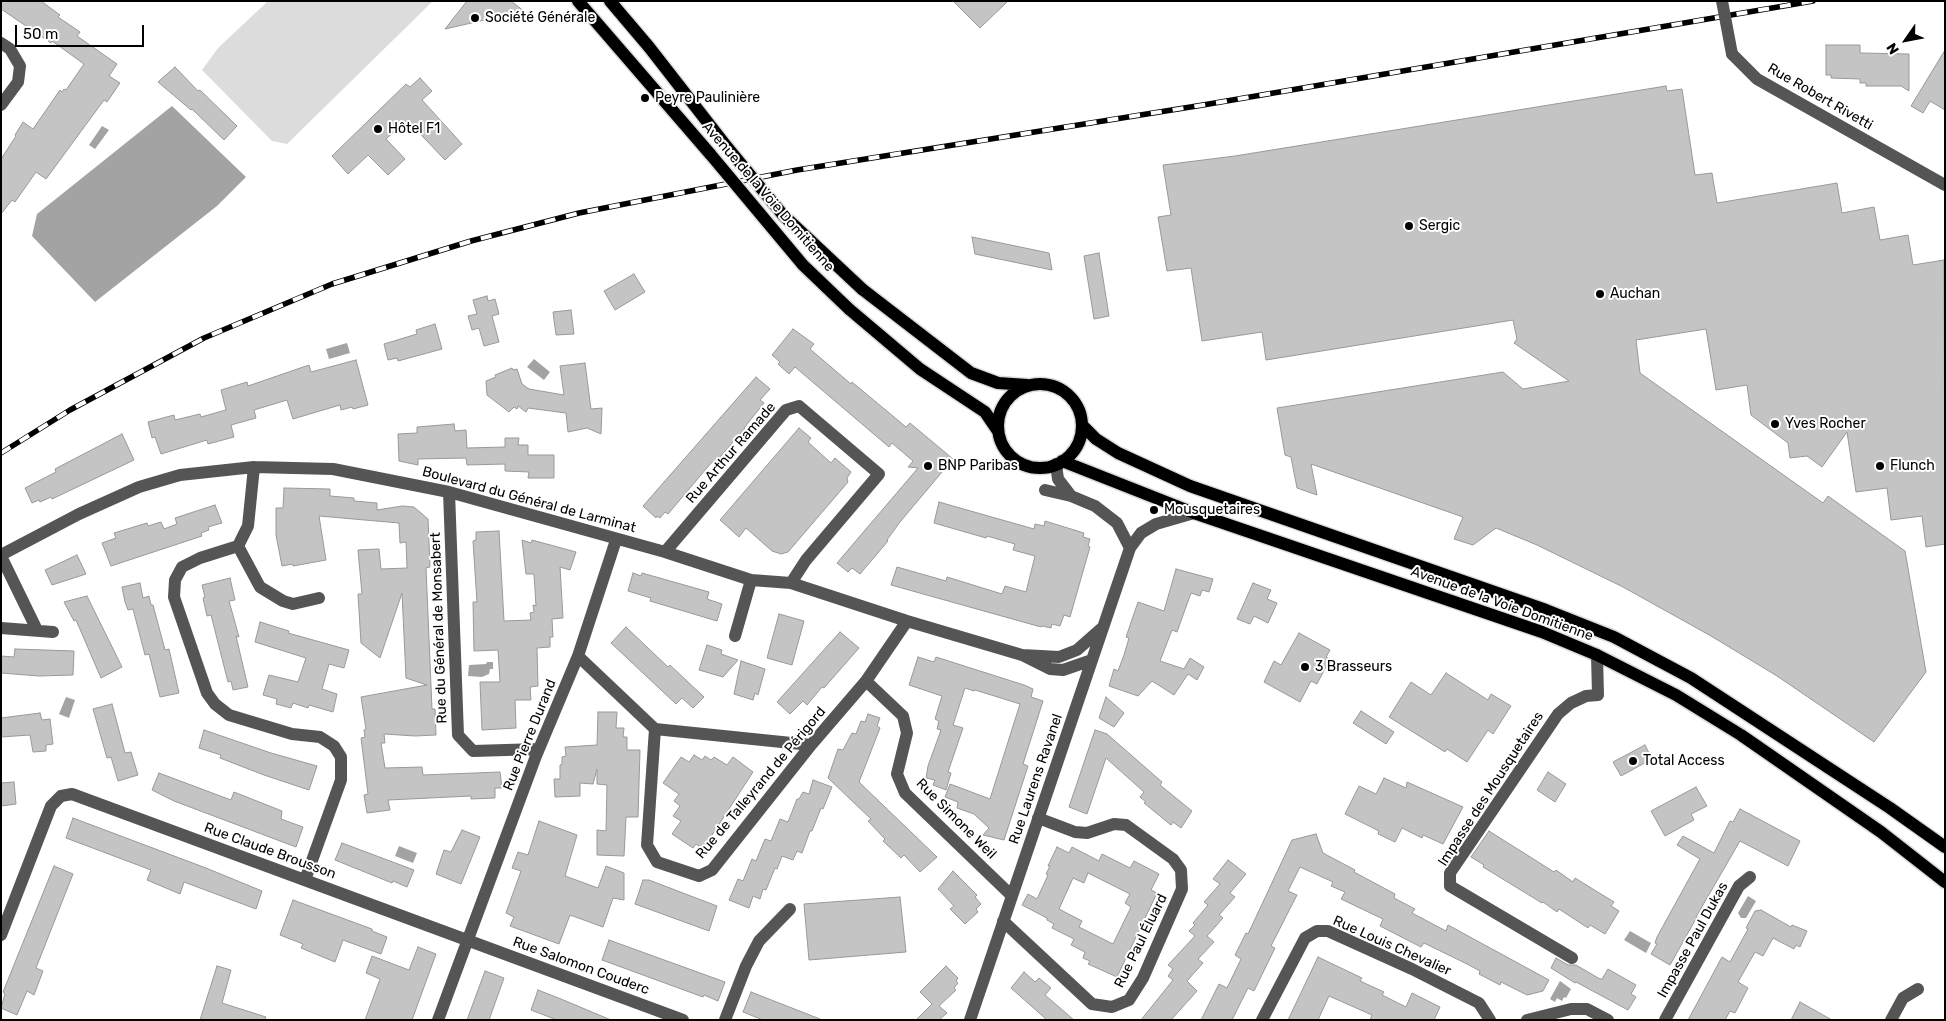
<!DOCTYPE html>
<html>
<head>
<meta charset="utf-8">
<style>
  body { margin:0 }
  #map { position:relative; width:1946px; height:1021px; overflow:hidden; background:#fff; font-family:Rubik,sans-serif }
  canvas { display:block }
  .frame { position:absolute; inset:0; border:2px solid #000; pointer-events:none }
  .north { position:absolute; left:1881px; top:15px; width:50px; height:50px; -webkit-text-stroke:4px #fff; paint-order:stroke; rotate:237deg; font-size:14px; font-weight:700; line-height:20px; text-align:center; color:#000 }
  .north::after { content:''; display:block; margin:auto; width:18px; height:22px; background:#000; clip-path:polygon(50% 0,100% 100%,50% 72%,0 100%) }
  .scale { position:absolute; left:15px; top:25px; width:129px; height:22px; box-sizing:border-box; border:2px solid #000; border-top:0; padding-left:6px; font-size:15px; line-height:18px; white-space:nowrap; color:#000; -webkit-text-stroke:4px #fff; paint-order:stroke }
</style>
</head>
<body>
<div id="map">
<canvas width="1946" height="1021"></canvas>
<div class="frame"></div>
<div class="north">N</div>
<div class="scale">50 m</div>
</div>
<script>
const g = document.querySelector('canvas').getContext('2d');
g.lineJoin = 'round';
function fill(path, color) { g.fillStyle = color; g.fill(path, 'evenodd'); }
const toPath = rows => new Path2D(rows.map(r => 'M' + r).join(''));
function trace(path, color, width, dash) { g.strokeStyle = color; g.lineWidth = width; g.lineCap = dash ? 'butt' : 'round'; g.setLineDash(dash || []); g.stroke(path); }
function label(font, color, halo, rows, align = 'center') {
  g.font = font + ' Rubik,sans-serif'; g.lineWidth = 4; g.setLineDash([]); g.textBaseline = 'middle'; g.strokeStyle = halo; g.fillStyle = color; for (const [text, x, y, turn = 0] of rows) {
    g.save(); g.translate(x, y); g.rotate((+turn || 0) * Math.PI / 180); g.textAlign = isNaN(turn) ? turn : align; if (halo) g.strokeText(text, 0, 0); g.fillText(text, 0, 0); g.restore();
  }
}
const green = toPath([
  [268,1,433,1,287,144,272,141,202,70,218,48]
]);
const water = toPath([
  [172,106,246,177,217,206,95,302,32,236,37,214],
  [102,126,109,130,95,149,89,145],
  [347,343,350,353,329,359,326,349],
  [534,359,550,372,544,380,527,367],
  [487,662,493,662,493,669,490,669,489,674,482,677,468,676,469,665,486,664],
  [66,697,75,700,69,718,59,714],
  [399,846,417,853,413,863,395,856],
  [1748,896,1756,901,1746,918,1741,918,1738,913],
  [1630,931,1651,943,1646,953,1624,940],
  [1560,981,1571,989,1566,998,1564,997,1562,1001,1557,998,1555,1002,1550,999]
]);
const building = toPath([
  [1,1,41,1,60,15,58,17,80,32,77,36,117,64,109,76,120,83,107,102,104,100,46,179,36,172,15,202,12,200,1,214,1,159,16,136,15,135,23,122,33,129,60,90,62,92,64,89,66,90,84,64,52,41,51,43,1,9,1,1],
  [467,1,511,1,524,11,445,29,467,1],
  [953,1,1008,1,980,28,953,1],
  [1826,45,1860,45,1860,53,1909,54,1909,91,1901,86,1866,86,1866,83,1860,83,1860,79,1831,78,1831,75,1826,75,1826,45],
  [1945,50,1945,110,1930,101,1923,113,1911,106,1945,50],
  [175,67,198,91,200,90,237,126,224,140,192,109,191,110,158,82,175,67],
  [420,78,432,91,422,100,462,144,445,160,407,120,386,139,405,159,388,175,368,155,348,174,332,156,406,84,410,87,420,78],
  [1666,86,1667,91,1682,89,1695,175,1712,173,1717,203,1837,183,1842,213,1874,207,1880,240,1908,235,1913,265,1944,260,1945,544,1926,547,1922,516,1891,520,1887,488,1856,492,1847,432,1822,467,1807,456,1790,458,1788,443,1751,415,1747,385,1716,390,1706,329,1636,340,1640,373,1823,503,1828,496,1905,551,1926,672,1874,742,1777,676,1711,636,1623,587,1537,545,1496,528,1473,545,1454,539,1463,517,1311,464,1317,495,1297,488,1291,457,1285,455,1277,408,1503,372,1523,389,1569,381,1514,343,1517,339,1513,320,1266,360,1262,332,1202,341,1191,268,1167,271,1158,217,1171,215,1163,165,1235,156,1666,86],
  [972,237,1049,253,1052,270,975,254,972,237],
  [1099,253,1109,316,1094,319,1084,256,1099,253],
  [634,274,645,292,615,310,604,291,634,274],
  [487,296,488,301,495,299,499,314,492,316,499,342,484,346,479,328,472,330,468,316,477,314,473,300,487,296],
  [571,310,574,334,556,335,553,312,571,310],
  [435,324,442,349,398,361,397,358,388,360,384,344,417,334,416,330,435,324],
  [793,329,814,344,810,349,851,384,852,382,906,427,910,423,953,459,900,522,887,540,888,541,860,574,852,568,848,572,837,563,918,468,908,467,913,461,892,443,889,447,795,367,789,374,778,364,780,362,772,355,793,329],
  [356,360,368,405,353,409,352,407,341,410,340,405,293,419,287,400,254,410,256,418,231,425,234,437,208,444,207,440,161,454,155,437,152,438,148,422,174,415,175,420,200,414,201,417,226,410,221,390,247,382,248,386,309,365,311,372,356,360],
  [585,363,591,409,602,408,601,434,587,428,568,432,566,413,528,408,526,412,518,406,517,409,514,407,509,412,487,395,486,381,496,377,495,375,512,368,513,370,517,369,522,384,529,389,564,395,560,366,585,363],
  [756,377,770,389,760,400,764,403,744,428,745,428,714,464,712,462,668,514,665,512,660,518,657,516,656,518,643,506,756,377],
  [454,424,455,431,466,430,467,448,505,447,505,438,519,438,518,445,528,445,528,455,554,455,554,478,528,478,529,472,505,471,505,464,467,465,466,458,418,459,418,465,399,461,398,434,417,433,417,427,454,424],
  [799,428,811,438,808,442,831,463,835,458,851,472,847,478,848,482,788,552,781,554,772,551,746,528,739,537,720,520,799,428],
  [122,434,134,460,52,499,51,497,40,502,39,500,32,503,25,488,56,472,55,469,122,434],
  [284,488,330,489,330,496,354,498,354,501,377,503,377,510,402,506,414,507,428,519,430,567,426,568,432,709,435,709,436,735,415,736,384,734,385,743,381,743,385,768,422,767,423,775,500,772,502,788,495,788,495,798,471,799,471,796,388,800,390,810,367,813,364,795,368,794,361,738,365,737,364,730,366,729,361,697,427,685,406,678,402,593,380,658,361,643,358,594,362,594,358,550,379,549,381,569,407,568,406,542,400,543,399,523,319,516,326,560,293,566,293,564,282,566,276,535,276,508,283,508,284,488],
  [939,502,1034,529,1035,524,1044,526,1045,521,1084,533,1083,537,1090,539,1088,546,1090,547,1070,617,1064,615,1060,626,1052,624,1051,628,1042,626,1041,627,891,585,897,567,946,581,947,577,1002,594,1005,586,1026,592,1035,556,1013,550,1015,544,987,536,986,538,934,523,939,502],
  [215,505,222,523,208,527,209,530,201,533,202,536,111,566,102,543,116,538,114,533,147,523,148,526,161,522,164,529,177,524,175,518,215,505],
  [499,531,504,621,531,620,530,613,534,612,533,605,536,606,534,574,526,574,522,540,531,543,532,540,576,552,570,570,560,567,563,618,552,619,553,637,550,637,550,647,537,648,538,686,530,687,531,700,515,700,516,728,482,730,480,682,500,682,498,650,474,651,473,602,477,602,473,541,476,540,476,532,499,531],
  [77,555,86,574,52,585,45,570,77,555],
  [1176,569,1213,579,1209,592,1202,590,1200,596,1191,593,1177,632,1172,630,1160,661,1184,669,1190,658,1204,667,1197,680,1188,674,1174,695,1152,681,1138,696,1109,686,1114,669,1118,671,1124,655,1129,638,1126,637,1138,602,1164,611,1176,569],
  [633,573,641,576,642,573,709,592,707,599,722,604,717,621,650,601,651,598,628,591,633,573],
  [230,578,235,600,229,601,239,637,236,636,248,687,233,690,231,681,228,682,211,615,207,616,203,598,205,597,202,585,230,578],
  [140,583,143,598,149,596,151,605,153,605,165,650,169,649,179,693,160,697,149,654,145,655,133,609,128,610,125,602,122,587,140,583],
  [1253,583,1271,590,1267,599,1277,603,1268,623,1254,616,1250,624,1237,619,1253,583],
  [87,596,122,667,101,678,76,620,74,621,64,602,87,596],
  [779,614,804,621,792,665,767,658,779,614],
  [260,622,289,631,288,633,349,650,344,668,329,664,322,689,337,694,333,712,309,705,308,708,293,703,291,708,276,704,277,699,263,695,269,675,298,682,306,658,255,642,260,622],
  [626,627,668,667,670,665,704,697,693,708,682,698,676,704,611,643,626,627],
  [840,632,859,648,824,688,822,687,807,705,803,701,790,714,777,702,840,632],
  [1299,633,1330,650,1326,657,1330,659,1317,684,1311,681,1300,702,1264,682,1274,661,1281,665,1299,633],
  [707,645,722,650,721,654,738,660,723,677,699,670,707,645],
  [15,649,74,651,73,675,39,676,1,673,1,656,14,657,15,649],
  [918,657,934,662,936,657,1024,685,1033,689,1031,697,1043,701,1023,764,1028,766,1004,840,983,835,989,828,974,814,957,808,958,802,945,797,950,784,990,799,1020,704,975,690,974,691,965,688,953,725,963,728,948,772,951,773,946,790,933,785,935,780,926,778,928,766,941,730,937,729,939,721,935,719,942,696,909,685,918,657],
  [741,661,765,669,758,695,755,693,753,700,734,694,741,661],
  [1446,673,1488,700,1491,694,1511,706,1493,734,1488,730,1467,762,1447,749,1445,752,1389,717,1411,682,1431,695,1446,673],
  [1106,697,1124,713,1114,727,1099,718,1106,697],
  [112,704,125,753,131,752,138,775,118,781,111,757,107,758,93,709,112,704],
  [1361,711,1394,732,1386,744,1353,723,1361,711],
  [598,712,617,712,616,728,624,728,623,737,627,737,627,750,640,750,638,817,626,817,624,856,597,855,597,830,606,831,607,785,597,784,597,769,593,784,580,783,580,796,555,797,554,779,560,779,560,765,562,764,562,757,566,756,565,747,597,745,598,712],
  [40,713,42,720,50,719,53,744,46,745,46,751,33,752,30,735,1,737,1,718,40,713],
  [868,714,880,718,877,726,880,728,859,782,937,857,920,872,904,855,901,858,883,841,885,839,868,821,871,819,828,778,838,749,843,750,852,733,856,734,861,721,865,722,868,714],
  [204,730,271,753,317,766,309,790,264,775,220,758,221,755,199,748,204,730],
  [1095,730,1107,734,1162,782,1160,785,1192,811,1181,828,1173,822,1171,825,1144,803,1146,802,1140,797,1144,792,1106,758,1087,814,1069,807,1095,730],
  [1645,745,1652,759,1621,776,1613,762,1645,745],
  [694,755,702,760,705,756,711,760,714,757,727,765,733,757,753,772,703,849,696,844,693,848,672,834,681,821,673,816,680,806,674,801,679,794,663,783,681,757,689,762,694,755],
  [1548,772,1566,784,1555,802,1537,790,1548,772],
  [159,773,231,800,234,792,282,811,281,819,303,827,296,847,174,801,152,790,159,773],
  [1384,778,1406,788,1407,782,1463,807,1443,844,1423,835,1422,838,1402,828,1395,842,1378,834,1379,831,1345,814,1359,786,1376,794,1384,778],
  [813,780,832,787,823,809,821,808,812,831,810,831,802,853,797,851,793,860,782,856,777,869,775,868,766,890,763,889,760,899,753,896,749,908,729,900,738,879,743,881,752,859,756,861,765,839,771,841,780,819,788,822,797,799,799,799,803,792,809,794,813,780],
  [14,782,16,804,1,806,1,783,14,782],
  [1696,787,1707,806,1691,814,1694,820,1665,836,1651,811,1696,787],
  [1740,809,1800,841,1788,866,1740,841,1696,917,1697,917,1670,965,1651,954,1657,944,1655,943,1657,937,1700,859,1677,845,1683,836,1714,853,1730,821,1733,822,1740,809],
  [73,818,206,868,262,891,256,909,184,882,180,894,147,880,151,870,66,838,73,818],
  [539,821,577,835,565,876,598,888,606,866,624,873,624,900,613,898,603,927,570,915,559,944,510,926,514,917,506,913,521,871,512,868,518,852,528,855,539,821],
  [462,830,480,837,461,884,436,874,444,850,451,852,462,830],
  [1489,831,1554,872,1556,870,1573,882,1575,878,1614,902,1611,906,1619,911,1605,934,1590,925,1588,928,1559,909,1557,912,1543,902,1542,903,1483,867,1484,865,1471,857,1489,831],
  [1316,834,1323,853,1355,870,1354,872,1395,894,1394,898,1415,909,1412,913,1446,931,1448,925,1549,980,1543,991,1527,995,1501,982,1500,985,1479,974,1480,971,1467,964,1424,943,1421,947,1380,926,1383,919,1341,899,1345,892,1331,886,1333,882,1300,867,1288,891,1297,895,1271,946,1275,948,1254,991,1248,988,1232,1020,1201,1020,1219,984,1227,988,1241,959,1235,955,1246,933,1248,934,1292,840,1316,834],
  [342,843,414,870,407,887,393,881,392,883,335,860,342,843],
  [1057,847,1069,853,1072,847,1099,861,1102,854,1130,868,1134,861,1159,874,1151,890,1157,893,1117,977,1088,964,1090,961,1083,958,1085,952,1071,945,1074,939,1052,928,1054,924,1047,920,1047,918,1022,905,1028,894,1037,899,1048,875,1046,874,1050,866,1048,866,1057,847],
  [1088,873,1130,894,1125,903,1131,907,1113,944,1079,927,1082,921,1059,909,1073,878,1084,883,1088,873],
  [1228,860,1246,874,1230,893,1235,897,1219,915,1223,918,1207,936,1214,942,1198,959,1203,963,1187,981,1197,991,1171,1020,1141,1020,1173,980,1168,976,1173,969,1168,965,1195,936,1189,931,1195,925,1193,923,1208,905,1204,902,1220,884,1213,879,1228,860],
  [54,866,73,874,36,968,43,971,34,995,27,991,17,1015,1,1008,5,994,3,992,54,866],
  [953,871,977,895,975,897,981,904,976,909,978,912,965,924,950,909,954,906,938,889,953,871],
  [643,880,649,880,717,906,709,931,635,904,643,880],
  [900,897,906,952,809,960,804,904,900,897],
  [293,900,372,929,372,931,387,937,381,954,343,940,335,962,301,948,303,944,280,935,293,900],
  [1761,910,1791,927,1792,925,1807,931,1800,947,1796,945,1794,949,1773,938,1763,956,1755,952,1738,982,1748,988,1735,1013,1730,1011,1725,1020,1688,1020,1722,957,1730,962,1748,929,1746,928,1755,911,1761,910],
  [609,940,725,982,718,1001,704,995,703,997,602,960,609,940],
  [418,947,436,954,412,1020,365,1020,380,979,366,973,372,956,409,970,418,947],
  [1318,957,1362,978,1360,981,1384,992,1382,995,1406,1007,1412,993,1440,1007,1434,1020,1370,1020,1372,1015,1329,996,1318,1020,1288,1020,1318,957],
  [1556,958,1568,965,1576,965,1600,979,1602,979,1608,969,1636,985,1631,994,1636,997,1628,1010,1576,982,1575,983,1551,968,1556,958],
  [217,966,231,970,222,1003,266,1017,265,1020,200,1020,217,966],
  [946,966,958,978,956,981,958,983,954,988,956,990,939,1006,947,1013,939,1020,916,1020,932,1004,920,992,946,966],
  [485,971,504,978,489,1020,467,1020,485,971],
  [1024,972,1035,982,1039,978,1051,988,1045,995,1074,1020,1047,1020,1011,988,1024,972],
  [538,990,561,999,611,1020,557,1020,531,1010,538,990],
  [751,992,820,1019,820,1020,763,1020,743,1012,751,992],
  [1800,1002,1832,1020,1791,1020,1800,1002]
]);
const minor = toPath([
  [1,43,10,49,20,66,18,82,1,105],
  [1732,54,1757,79,1945,185],
  [1056,464,1058,479,1071,496],
  [254,467,248,526,238,546,200,558,182,567,175,580,174,597,207,693,215,704,229,715,292,734,320,737,334,746,341,757,341,780,305,880],
  [449,492,458,735,473,751,539,749],
  [238,546,260,587,283,601,293,604,319,598],
  [1130,548,1141,533,1156,524,1194,513],
  [665,552,786,410,799,406,879,474,806,560,791,583],
  [1,555,79,514,139,487,180,475,254,467,333,469,449,492,665,552,751,580,791,583,907,621,1022,655],
  [1,556,37,630],
  [1,628,53,632],
  [735,636,751,580],
  [578,656,655,729,647,845,657,862,699,876,712,870,811,745,866,681,907,621],
  [1092,660,1063,670,1050,669,1022,655,1059,657,1077,650,1102,628],
  [866,681,903,716,907,733,897,774,905,793,1012,896],
  [655,729,811,745],
  [1003,921,1092,1004,1112,1007,1129,1000,1143,978,1182,889,1181,870,1173,859,1126,825,1114,824,1087,833,1075,832,1038,818],
  [1,935,51,806,61,796,72,794,683,1020],
  [1572,958,1450,886,1450,873,1558,714,1571,703,1586,696,1598,695,1597,655],
  [438,1020,536,756,578,656,616,540],
  [725,1020,746,966,759,941,790,909],
  [970,1020,1130,548,1117,523,1095,506,1071,496,1045,490],
  [1262,1020,1305,938,1317,931,1328,931,1412,969,1479,1003,1490,1020],
  [1527,1020,1571,1009,1587,1009,1608,1020],
  [1665,1020,1739,886,1750,877],
  [1891,1020,1903,998,1918,989]
]);
const major = toPath([
  [578,1,711,155],
  [610,1,649,47,723,142],
  [862,289,971,373,998,383,1027,385],
  [849,309,920,369,985,412,998,431],
  '998 426a42 42 0 1 1 84 0a42 42 0 1 1-84 0Z',
  [1082,425,1096,439,1118,453,1190,486,1546,610,1614,637,1691,678,1890,808,1945,847],
  [1062,461,1194,513,1542,632,1597,655,1676,695,1741,735,1881,832,1945,882]
]);
const rail = toPath([
  [1,453,70,410,204,338,332,284,471,241,579,213,797,170,1203,105,1813,1]
]);
const minorBridge = toPath([
  [1722,1,1732,54]
]);
const majorBridge = toPath([
  [723,142,783,215,862,289],
  [711,155,803,265,849,309]
]);
const markers = [
  [475,18,5,"#000"],
  [645,98,5,"#000"],
  [378,129,5,"#000"],
  [1409,226,5,"#000"],
  [1600,294,5,"#000"],
  [1775,424,5,"#000"],
  [928,466,5,"#000"],
  [1880,466,5,"#000"],
  [1154,510,5,"#000"],
  [1305,667,5,"#000"],
  [1633,761,5,"#000"]
];
const poiNames = [
  ["Société Générale",485,18],
  ["Peyre Paulinière",655,98],
  ["Hôtel F1",388,129],
  ["Sergic",1419,226],
  ["Auchan",1610,294],
  ["Yves Rocher",1785,424],
  ["BNP Paribas",938,466],
  ["Flunch",1890,466],
  ["Mousquetaires",1164,510],
  ["3 Brasseurs",1315,667],
  ["Total Access",1643,761]
];
const streetNames = [
  ["Rue Robert Rivetti",1820,97,30],
  ["Avenue de la Voie Domitienne",768,197,49],
  ["Rue Arthur Ramade",731,453,-49],
  ["Boulevard du Général de Larminat",529,500,15],
  ["Avenue de la Voie Domitienne",1502,604,20],
  ["Rue du Général de Monsabert",439,628,-92],
  ["Rue Pierre Durand",530,735,-68],
  ["Rue Laurens Ravanel",1036,779,-71],
  ["Rue de Talleyrand de Périgord",761,783,-50],
  ["Impasse des Mousquetaires",1491,789,-57],
  ["Rue Simone Weil",956,819,45],
  ["Rue Claude Brousson",270,851,20],
  ["Impasse Paul Dukas",1693,940,-61],
  ["Rue Paul Éluard",1141,941,-64],
  ["Rue Louis Chevalier",1392,946,24],
  ["Rue Salomon Couderc",581,966,20]
];
fill(green, '#dcdcdc');
fill(water, '#a3a3a3');
fill(building, '#c4c4c4');
trace(building, '#999', 1);
trace(major, '#dbdbdb', 15);
trace(minor, '#555', 12);
trace(major, '#000', 12);
trace(rail, '#000', 5.5);
trace(rail, '#fff', 4, [11]);
trace(majorBridge, '#dbdbdb', 15, []);
trace(minorBridge, '#555', 12);
trace(majorBridge, '#000', 12);
for (const [x, y, r, color] of markers) { const dot = new Path2D(); dot.arc(x, y, r, 0, 2 * Math.PI); g.fillStyle = color; g.fill(dot); trace(dot, '#fff', 2); }
label('14px', '#000', '#fff', poiNames, 'left');
label('14px', '#000', '#fff', streetNames);
</script>
</body>
</html>
